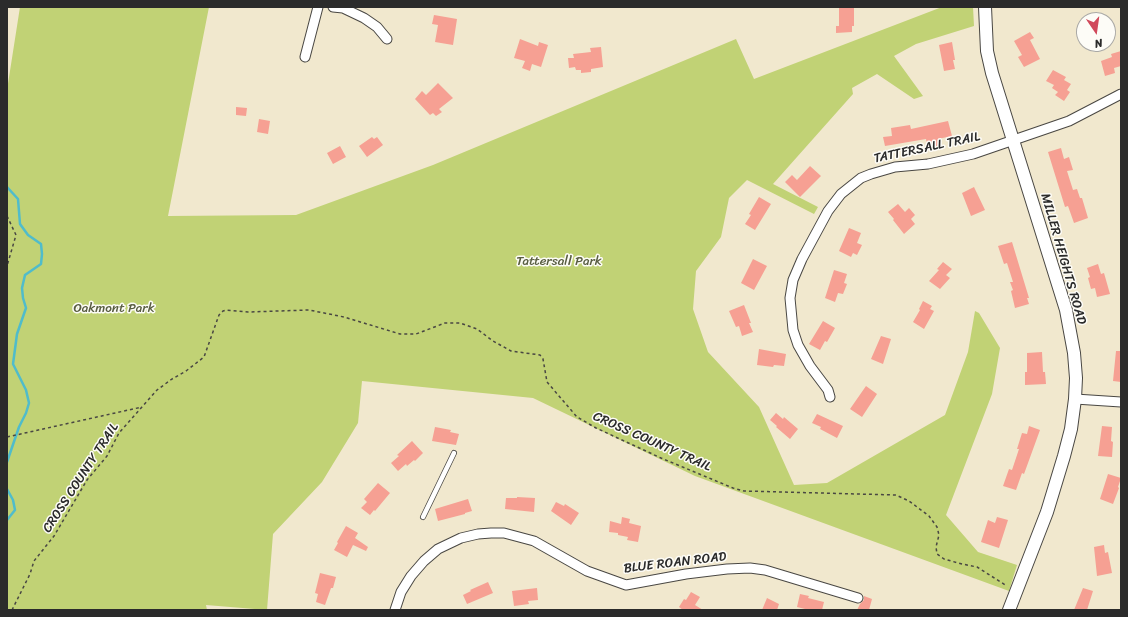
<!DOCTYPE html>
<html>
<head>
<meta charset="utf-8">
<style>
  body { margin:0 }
  #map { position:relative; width:1128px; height:617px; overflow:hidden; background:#f1e8ce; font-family:Sriracha,sans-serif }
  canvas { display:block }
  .frame { position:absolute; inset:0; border:8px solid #2b2b2b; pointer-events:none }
  .north { position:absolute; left:1076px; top:12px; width:40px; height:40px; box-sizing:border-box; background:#fdfcf7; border:1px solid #a9a8a5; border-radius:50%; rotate:167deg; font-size:11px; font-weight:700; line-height:16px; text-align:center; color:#2b2b2b }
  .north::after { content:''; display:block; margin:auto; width:14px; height:18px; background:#d1495b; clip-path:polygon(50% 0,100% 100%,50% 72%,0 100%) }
</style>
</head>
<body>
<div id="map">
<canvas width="1128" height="617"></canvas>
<div class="frame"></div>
<div class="north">N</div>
</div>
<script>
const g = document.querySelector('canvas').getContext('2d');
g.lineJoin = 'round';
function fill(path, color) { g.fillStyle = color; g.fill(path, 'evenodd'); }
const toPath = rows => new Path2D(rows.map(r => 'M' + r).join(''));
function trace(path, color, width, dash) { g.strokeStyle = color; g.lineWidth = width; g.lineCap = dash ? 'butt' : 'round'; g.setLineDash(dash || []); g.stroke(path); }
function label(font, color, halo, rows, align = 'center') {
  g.font = font + ' Sriracha,sans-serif'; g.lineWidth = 3; g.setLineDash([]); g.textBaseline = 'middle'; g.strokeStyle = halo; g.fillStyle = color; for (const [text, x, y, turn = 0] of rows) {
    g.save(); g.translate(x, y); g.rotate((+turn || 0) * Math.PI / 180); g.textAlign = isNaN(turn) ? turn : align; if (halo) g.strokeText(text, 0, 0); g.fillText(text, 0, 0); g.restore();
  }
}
const green = toPath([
  [20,7,209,7,168,216,296,215,433,165,736,39,754,79,942,7,973,7,974,26,916,44,894,56,923,96,914,99,877,74,852,88,853,94,773,184,818,207,814,214,747,180,729,198,721,237,696,271,693,309,708,352,759,407,794,485,827,483,945,415,968,352,975,311,979,313,1000,348,992,394,946,515,978,552,1017,565,1009,591,695,476,533,398,362,381,358,423,322,482,273,534,267,610,206,605,207,610,7,610,7,90]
]);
const stream = toPath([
  [7,187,18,199,20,224,28,235,41,244,42,254,41,264,25,275,22,288,23,298,26,308,17,334,13,364,26,390,29,403,26,413,19,427,7,462],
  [7,489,13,500,15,510,7,520]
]);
const building = toPath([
  [839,7,854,7,854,26,852,26,852,32,836,33,836,26,839,26],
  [434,15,457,19,453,45,435,42,438,25,432,24],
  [1030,32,1034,38,1030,40,1040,59,1024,67,1018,57,1022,55,1014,41],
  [520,39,538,46,539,42,548,45,541,67,532,64,530,71,522,68,525,61,514,58],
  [952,42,955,60,953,60,955,69,944,71,939,45],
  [601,47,603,67,591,69,591,72,581,73,581,70,576,70,575,67,569,68,568,58,574,58,573,54,591,52,590,48],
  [1121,51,1121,66,1114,68,1115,73,1105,76,1101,61,1112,57,1111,54],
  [1053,70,1066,77,1064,80,1071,84,1067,90,1070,92,1064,101,1055,95,1058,92,1052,88,1054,85,1046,81],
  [438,83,453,98,439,109,442,112,436,116,433,113,430,115,415,99,422,91,426,95],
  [236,107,247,108,246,116,236,115],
  [259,119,270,121,268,134,257,132],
  [948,121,952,136,938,139,939,146,928,148,926,139,885,146,883,137,892,136,891,128,910,125,911,129],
  [372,137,374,139,377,137,383,145,367,157,359,146],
  [340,146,346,157,333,164,327,153],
  [1061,148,1064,159,1069,157,1073,170,1067,171,1073,190,1077,189,1080,198,1082,198,1088,218,1074,223,1068,206,1065,207,1048,152],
  [810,166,821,176,800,197,785,182,792,175,797,180],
  [974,187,985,210,971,216,962,193],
  [759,197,771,204,755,230,745,224,751,215,749,214],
  [898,204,905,212,909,208,915,215,911,219,915,224,904,234,893,220,894,219,888,212],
  [849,228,861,233,857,243,862,245,857,255,853,253,851,257,839,251],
  [1012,242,1029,298,1027,298,1029,304,1015,308,1011,291,1013,290,1010,282,1013,282,1007,263,1004,264,998,246],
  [753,259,767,266,754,290,741,283],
  [943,262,952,269,946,275,950,278,940,289,929,281,939,270,937,269],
  [1098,264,1101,274,1104,273,1110,294,1097,297,1095,288,1091,289,1088,278,1090,277,1087,268],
  [834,270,847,274,844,283,847,284,843,294,838,293,835,302,825,298],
  [923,301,932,306,930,309,934,311,924,329,913,322,920,310,919,309],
  [744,305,751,323,749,323,753,332,742,336,739,326,736,327,729,311],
  [823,321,835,328,827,342,825,341,820,350,809,344],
  [881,336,891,339,883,364,871,359],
  [759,349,786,354,784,366,774,365,773,367,757,365],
  [1116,351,1121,351,1121,382,1113,381],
  [1042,352,1043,372,1045,372,1046,384,1025,385,1025,372,1027,372,1027,353],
  [866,386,877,394,862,417,850,409],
  [776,413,783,419,784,417,798,429,790,439,776,427,777,426,770,420],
  [817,414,843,426,837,438,820,429,821,427,812,423],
  [1029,426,1040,430,1024,474,1022,473,1016,490,1003,486,1009,469,1012,470,1019,449,1017,449,1022,433,1027,434],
  [1102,426,1112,427,1111,441,1113,442,1112,457,1098,456],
  [435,427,451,430,450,432,459,434,456,445,432,441],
  [412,441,423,453,415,461,414,460,407,466,406,464,398,471,391,463,399,456,397,455],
  [1108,474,1121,478,1118,487,1119,488,1113,504,1100,499],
  [378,483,390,493,375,511,374,510,370,515,361,508,367,502,364,499],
  [517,497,535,498,534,512,505,509,506,498,517,498],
  [468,499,472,511,465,513,465,514,438,521,435,509],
  [556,502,564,506,565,504,579,513,571,525,551,511],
  [622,517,630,519,629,523,641,526,638,542,627,540,628,537,618,535,618,533,609,532,610,521,621,524],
  [997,517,1008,520,999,548,981,542,988,520,995,523],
  [346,526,358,533,355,538,368,547,366,551,353,545,347,557,334,550,338,543,337,542],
  [1104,545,1105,553,1108,552,1112,573,1097,576,1094,547],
  [320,573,336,577,333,588,331,588,325,605,316,602,318,594,315,593],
  [488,582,493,593,467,604,463,595,471,591,470,590],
  [537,588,538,600,528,601,529,604,514,606,512,591],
  [1083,588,1093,591,1087,610,1074,610],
  [691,592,700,597,695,605,703,610,683,610,679,607,684,599,686,600],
  [800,594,809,596,808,598,824,602,822,610,809,610,797,607],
  [864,596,872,599,869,610,857,610,860,604,864,600],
  [767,598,779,604,777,610,762,610]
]);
const path = toPath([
  [7,216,16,235,7,266],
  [7,437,142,407],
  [12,610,30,574,34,561,54,536,87,480,107,456,119,433,157,390,172,379,186,371,204,357,219,315,223,311,226,310,248,312,309,310,344,317,400,334,416,334,445,323,460,323,477,329,493,341,511,351,540,355,543,359,547,382,577,417,596,428,661,458,733,488,744,491,896,495,909,501,929,516,937,527,939,535,936,547,937,554,944,559,962,564,977,567,1007,586]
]);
const lane = toPath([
  [423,517,454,453]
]);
const street = toPath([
  [333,7,343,8,364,18,377,27,387,39],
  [305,57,318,7],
  [830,397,828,390,810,366,798,345,793,330,790,298,793,280,802,259,828,211,841,194,861,178,871,174,895,167,928,164,973,154,1069,121,1121,94],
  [1075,399,1121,402],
  [395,610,401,592,411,576,424,561,438,549,461,538,478,534,491,533,504,533,534,541,587,571,626,585,686,574,727,569,750,568,765,570,858,598]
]);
const secondary = toPath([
  [985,7,987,51,992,73,1066,310,1074,353,1076,378,1075,399,1071,429,1064,456,1047,512,1009,610]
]);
const streetNames = [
  ["TATTERSALL TRAIL",927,148,-12],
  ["MILLER HEIGHTS ROAD",1063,259,74],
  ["CROSS COUNTY TRAIL",652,442,24],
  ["CROSS COUNTY TRAIL",81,478,-57],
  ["BLUE ROAN ROAD",675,563,-7]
];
const parkNames = [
  ["Tattersall Park",559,262],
  ["Oakmont Park",114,309]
];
fill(green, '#c1d275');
trace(stream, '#50bccb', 2.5);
fill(building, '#f6a093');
trace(lane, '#494743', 6);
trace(street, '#494743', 11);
trace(secondary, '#494743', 14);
trace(path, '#494743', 1.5, [3, 3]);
trace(lane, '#fff', 4.5);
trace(street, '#fff', 9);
trace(secondary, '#fff', 12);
label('13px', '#2b2b2b', '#fdfcf7', streetNames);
label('13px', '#585d41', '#fdfcf7', parkNames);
</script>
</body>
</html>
